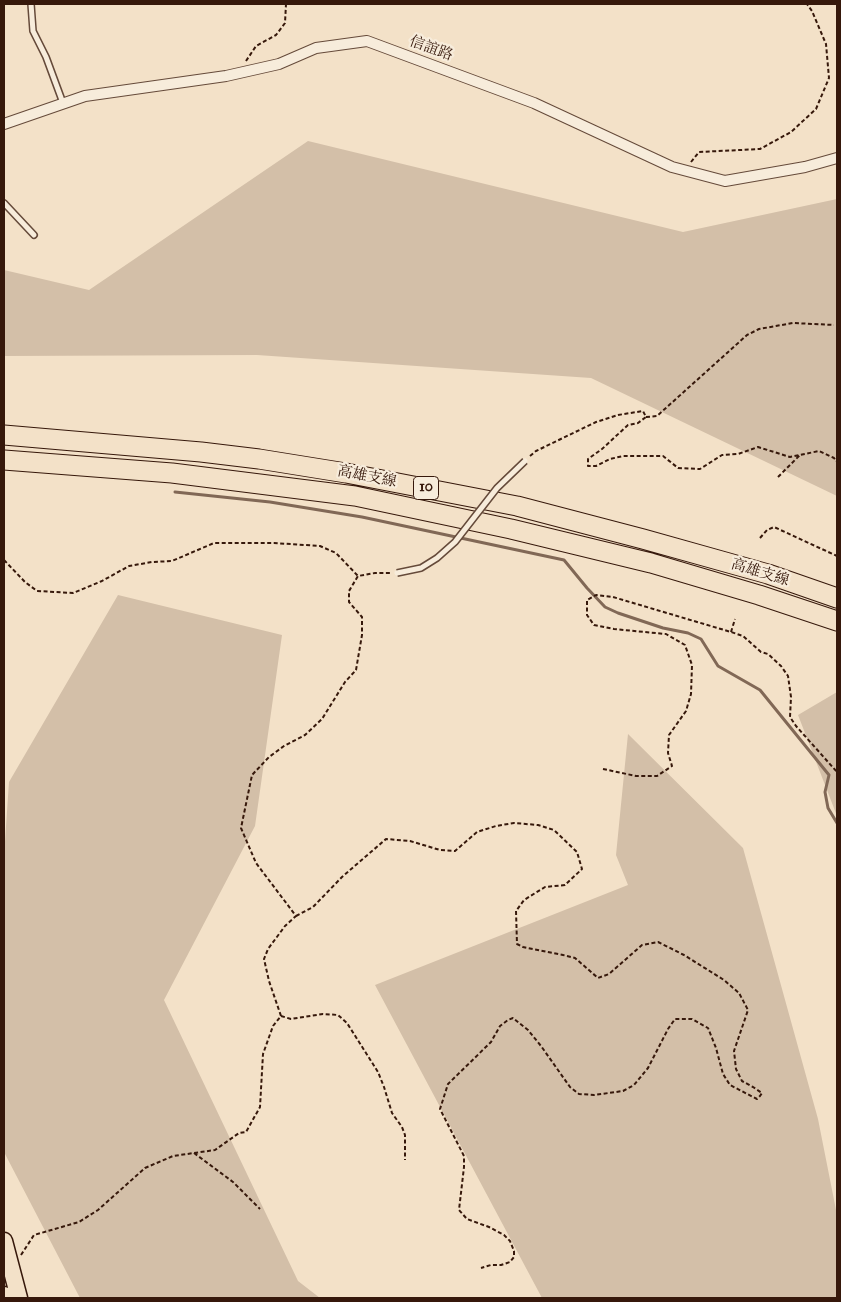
<!DOCTYPE html>
<html>
<head>
<meta charset="utf-8">
<style>
  body { margin:0 }
  #map { position:relative; width:841px; height:1302px; overflow:hidden; background:#f3e1c8; font-family:"IM FELL Great Primer",serif }
  canvas { display:block }
  .frame { position:absolute; inset:0; border:5px solid #36180b; pointer-events:none }
</style>
</head>
<body>
<div id="map">
<canvas width="841" height="1302"></canvas>
<div class="frame"></div>
</div>
<script>
const g = document.querySelector('canvas').getContext('2d');
g.lineJoin = 'round';
function fill(path, color) { g.fillStyle = color; g.fill(path, 'evenodd'); }
const toPath = rows => new Path2D(rows.map(r => 'M' + r).join(''));
function trace(path, color, width, dash) { g.strokeStyle = color; g.lineWidth = width; g.lineCap = dash ? 'butt' : 'round'; g.setLineDash(dash || []); g.stroke(path); }
function label(font, color, halo, rows, align = 'center') {
  g.font = font + ' "IM FELL Great Primer","Noto Serif TC",serif'; g.lineWidth = 4.5; g.setLineDash([]); g.textBaseline = 'middle'; g.strokeStyle = halo; g.fillStyle = color; for (const [text, x, y, turn = 0] of rows) {
    g.save(); g.translate(x, y); g.rotate((+turn || 0) * Math.PI / 180); g.textAlign = isNaN(turn) ? turn : align; if (halo) g.strokeText(text, 0, 0); g.fillText(text, 0, 0); g.restore();
  }
}
const green = toPath([
  [308,141,683,232,837,199,837,496,591,378,257,355,4,356,4,270,89,290],
  [118,595,282,635,255,826,164,1000,298,1281,320,1298,80,1298,4,1152,4,856,9,782],
  [837,692,837,816,798,715],
  [628,734,743,848,818,1119,837,1215,837,1298,542,1298,375,985,628,885,616,855]
]);
const stream = toPath([
  [175,492,270,502,362,517,564,560,587,588,605,607,618,613,663,628,688,633,701,639,718,666,760,690,829,775,825,792,828,808,837,823]
]);
const path = toPath([
  [246,61,256,46,276,35,285,23,286,4],
  [691,162,699,152,760,149,791,132,816,109,829,78,826,44,812,11,807,4],
  [646,417,657,416,747,335,759,329,793,323,834,325],
  [530,456,536,451,596,422,618,415,643,411,646,417,638,423,628,425,602,449,588,459,588,466,596,466,610,459,623,456,663,456,678,468,700,469,722,455,738,454,758,447,790,457,819,451,834,458,837,462],
  [778,477,800,455],
  [760,538,767,530,774,527,837,556],
  [4,560,25,582,37,591,73,593,102,581,129,566,152,562,172,561,214,543,274,543,320,546,336,553,358,576],
  [731,632,735,619],
  [603,769,636,776,657,776,672,766,668,753,669,735,686,711,691,694,692,665,685,645,666,634,614,629,594,625,587,615,587,600,596,595,613,597,731,632,743,636,761,652,768,654,781,666,788,676,791,697,790,717,796,726,837,772],
  [296,916,313,907,342,877,386,839,410,841,440,850,455,851,477,832,496,826,514,823,538,825,554,830,577,852,582,869,565,885,545,887,524,900,516,911,517,944,523,947,563,955,575,958,598,978,609,974,642,945,658,942,684,955,724,980,739,993,748,1010,734,1051,736,1069,742,1081,753,1087,762,1093,760,1096,757,1099,730,1085,723,1074,716,1048,708,1028,692,1019,675,1019,668,1029,648,1068,634,1085,623,1091,594,1095,579,1094,570,1087,541,1046,528,1030,513,1018,508,1020,500,1026,491,1042,448,1084,440,1109,464,1156,464,1167,459,1210,467,1219,489,1227,504,1235,510,1241,514,1251,514,1257,510,1262,501,1265,491,1265,481,1268],
  [281,1016,291,1019,323,1014,338,1015,347,1023,378,1072,384,1087,392,1113,402,1127,405,1135,405,1160],
  [194,1153,233,1182,260,1209],
  [21,1255,34,1235,79,1222,98,1210,145,1168,173,1156,215,1150,239,1133,246,1132,260,1107,263,1054,273,1026,281,1016,269,981,264,959,268,949,285,926,296,916,256,863,241,828,252,775,269,757,284,746,305,735,322,719,345,682,356,670,362,635,362,617,349,602,349,591,358,576,375,573,390,573]
]);
const service = toPath([
  [31,4,33,31,46,57,63,103],
  [4,203,34,235]
]);
const minor = toPath([
  [4,124,85,96,226,76,279,64,316,48,367,41,534,103,672,167,725,181,805,167,837,158]
]);
const primary = toPath([
  [4,1241,19,1298],
  [4,1295,5,1298]
]);
const motorway = toPath([
  [4,435,201,452,259,459,346,473,517,506,643,539,768,574,837,598],
  [4,460,172,473,355,496,511,529,651,563,759,595,837,621]
]);
const serviceBridge = toPath([
  [397,573,421,568,437,558,455,542,497,488,525,461]
]);
const shields = [
  [426,488,25]
];
const shieldNames = [
  ["10",426,488]
];
const streetNames = [
  ["信誼路",431,49,20],
  ["高雄支線",367,477,11],
  ["高雄支線",760,573,17]
];
fill(green, '#d3bfa8');
trace(stream, '#816856', 3);
trace(service, '#654a3a', 8);
trace(minor, '#654a3a', 12);
trace(primary, '#36180b', 19);
trace(motorway, '#36180b', 21);
trace(path, '#36180b', 2, [4, 2.5]);
trace(service, '#f7ecdb', 5);
trace(minor, '#f7ecdb', 10);
trace(primary, '#f3e1c8', 16);
trace(motorway, '#f3e1c8', 19);
trace(serviceBridge, '#654a3a', 8, []);
trace(serviceBridge, '#f7ecdb', 5);
for (const [x, y, w] of shields) { const box = new Path2D(); box.roundRect(x - w / 2, y - 11.5, w, 23, 4); g.fillStyle = '#f7ecdb'; g.fill(box); trace(box, '#36180b', 1); }
label('bold 14px', '#36180b', null, shieldNames);
label('15px', '#36180b', '#f7ecdb', streetNames);
</script>
</body>
</html>
